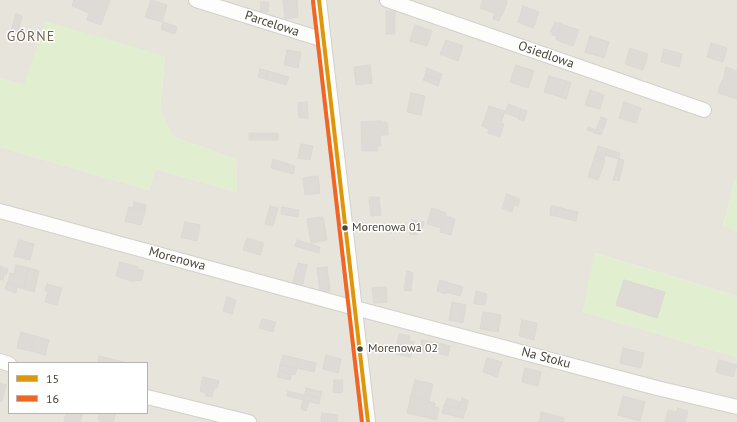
<!DOCTYPE html>
<html>
<head>
<meta charset="utf-8">
<style>
  body { margin:0 }
  #map { position:relative; width:737px; height:422px; overflow:hidden; background:#f4f2ee; font-family:"PT Sans",sans-serif }
  canvas { display:block }
  .legend { position:absolute; left:8px; top:362px; width:140px; height:52px; box-sizing:border-box; background:#fff; border:1px solid #b7b4b0; margin:0; padding:5px 7px; list-style:none; font-size:12px; color:#4b4439 }
  .legend li { display:flex; align-items:center; gap:8px; height:20px }
  .legend b { width:20px; border:1px solid #b7b4b0 }
</style>
</head>
<body>
<div id="map">
<canvas width="737" height="422"></canvas>
<ul class="legend">
<li><b style="height:5px;background:#dd9709"></b>15</li>
<li><b style="height:5px;background:#f26522"></b>16</li>
</ul>
</div>
<script>
const g = document.querySelector('canvas').getContext('2d');
g.lineJoin = 'round';
function fill(path, color) { g.fillStyle = color; g.fill(path, 'evenodd'); }
const toPath = rows => new Path2D(rows.map(r => 'M' + r).join(''));
function trace(path, color, width, dash) { g.strokeStyle = color; g.lineWidth = width; g.lineCap = dash ? 'butt' : 'round'; g.setLineDash(dash || []); g.stroke(path); }
function label(font, color, halo, rows, align = 'center') {
  g.font = font + ' "PT Sans",sans-serif'; g.lineWidth = 3; g.setLineDash([]); g.textBaseline = 'middle'; g.strokeStyle = halo; g.fillStyle = color; for (const [text, x, y, turn = 0] of rows) {
    g.save(); g.translate(x, y); g.rotate((+turn || 0) * Math.PI / 180); g.textAlign = isNaN(turn) ? turn : align; if (halo) g.strokeText(text, 0, 0); g.fillText(text, 0, 0); g.restore();
  }
}
const residential = toPath([
  [0,0,737,0,737,180,735,180,723,226,737,231,737,296,595,253,583,312,737,357,737,422,0,422,0,147,149,190,155,169,237,192,236,159,173,137,160,109,165,56,24,85,0,78],
  [9,363,147,363,147,413,9,413]
]);
const green = toPath([
  [45,21,165,56,160,109,173,137,236,159,237,192,155,169,149,190,0,147,0,78,24,85],
  [735,180,737,180,737,231,723,227],
  [594,253,737,296,737,357,583,312]
]);
const building = toPath([
  [74,0,110,0,101,25,87,20,89,13,72,6,74,0],
  [151,0,167,5,162,22,145,17,151,0],
  [283,0,297,0,298,17,285,19,283,0],
  [483,0,507,0,506,2,507,3,502,16,501,15,499,21,493,19,495,13,480,8,483,0],
  [261,2,269,2,268,12,260,12,261,2],
  [523,6,539,12,533,28,518,22,523,6],
  [386,11,395,11,395,34,386,34,386,11],
  [16,14,22,16,16,39,9,38,16,14],
  [163,22,177,27,175,34,161,29,163,22],
  [555,22,561,24,557,36,552,35,553,32,550,32,555,22],
  [561,24,579,30,573,46,556,40,561,24],
  [415,25,432,31,427,46,410,41,415,25],
  [590,36,609,42,604,58,585,52,590,36],
  [446,40,463,46,458,61,440,54,446,40],
  [711,43,727,48,723,62,707,57,711,43],
  [630,48,648,54,643,70,625,64,630,48],
  [664,49,682,54,679,67,661,62,664,49],
  [287,50,301,52,298,68,284,65,287,50],
  [370,65,372,83,356,85,354,67,370,65],
  [516,65,534,71,528,88,510,82,516,65],
  [726,67,737,71,737,99,718,93,722,80,723,81,725,75,724,75,726,67],
  [427,68,442,74,440,80,425,75,427,68],
  [260,69,268,71,265,79,258,77,260,69],
  [268,71,289,77,286,85,265,79,268,71],
  [425,75,440,80,438,86,423,80,425,75],
  [549,76,566,81,561,97,544,92,549,76],
  [566,81,571,83,566,99,561,97,566,81],
  [590,90,604,95,600,109,585,105,590,90],
  [411,93,425,96,421,115,407,112,411,93],
  [307,102,308,118,299,118,298,103,307,102],
  [624,102,641,108,636,123,619,118,624,102],
  [508,104,521,109,519,118,505,113,508,104],
  [489,106,505,111,501,123,504,124,500,137,488,133,489,129,482,126,489,106],
  [521,109,527,111,524,121,518,119,521,109],
  [601,117,607,119,601,135,587,130,588,127,596,130,601,117],
  [380,121,380,122,387,122,388,135,380,135,381,146,377,146,378,151,362,151,361,122,380,121],
  [249,133,278,133,278,140,249,140,249,133],
  [301,144,313,146,310,160,298,158,301,144],
  [598,146,607,149,605,155,606,155,604,159,595,156,598,146],
  [607,149,620,153,619,159,605,155,607,149],
  [595,156,605,160,598,180,588,177,595,156],
  [273,159,295,166,293,174,271,168,273,159],
  [619,159,624,160,619,181,613,180,619,159],
  [318,176,320,193,305,195,303,178,318,176],
  [507,194,520,199,518,206,514,205,512,212,502,208,507,194],
  [369,197,379,197,381,215,371,216,369,197],
  [134,202,146,205,145,211,133,208,134,202],
  [270,206,278,208,273,226,265,224,270,206],
  [551,206,557,207,555,216,550,215,551,206],
  [129,207,145,211,141,225,125,221,129,207],
  [282,207,299,210,298,217,281,214,282,207],
  [557,207,578,212,576,221,555,216,557,207],
  [432,208,446,213,445,216,455,219,451,235,440,232,441,228,427,224,432,208],
  [323,217,327,240,311,243,307,219,323,217],
  [412,220,424,222,423,227,411,225,412,220],
  [185,222,200,225,197,241,181,237,185,222],
  [411,225,418,226,417,235,410,234,411,225],
  [247,238,264,243,260,255,243,250,247,238],
  [19,240,34,244,30,260,14,256,19,240],
  [297,240,320,247,319,253,295,246,297,240],
  [120,262,138,267,137,269,144,271,141,281,134,280,134,282,116,276,120,262],
  [298,263,307,265,302,287,292,285,298,263],
  [16,265,29,268,24,289,17,287,17,286,8,283,10,273,14,274,16,265],
  [0,266,8,269,6,275,4,275,3,280,0,279,0,266],
  [327,267,330,291,320,292,317,268,327,267],
  [29,268,39,271,34,292,24,289,29,268],
  [407,271,413,273,411,291,404,290,407,271],
  [440,280,463,287,460,296,446,292,446,294,437,291,440,280],
  [624,280,665,292,657,318,616,305,624,280],
  [7,283,17,286,16,293,5,289,7,283],
  [47,284,62,288,57,305,45,302,48,291,45,291,47,284],
  [386,287,387,302,374,303,372,288,386,287],
  [476,291,487,294,485,305,474,304,476,291],
  [227,297,236,300,232,314,223,311,227,297],
  [452,302,466,305,463,323,449,320,452,302],
  [483,312,501,315,498,332,480,329,483,312],
  [262,319,276,322,273,332,259,328,262,319],
  [522,320,537,323,534,340,519,336,522,320],
  [21,332,35,336,31,351,17,348,21,332],
  [399,334,410,336,409,341,414,342,411,357,395,354,399,334],
  [35,336,49,340,45,355,31,351,35,336],
  [422,340,434,342,432,353,420,351,422,340],
  [435,342,450,346,448,356,433,352,435,342],
  [623,348,644,353,641,368,620,363,623,348],
  [283,355,299,359,297,368,280,365,283,355],
  [326,355,341,359,338,373,323,369,326,355],
  [99,356,124,362,124,363,98,363,99,356],
  [487,358,502,362,497,377,483,372,487,358],
  [299,359,316,363,314,372,297,368,299,359],
  [719,360,737,365,733,377,716,372,719,360],
  [280,365,297,368,295,375,279,371,280,365],
  [525,368,541,372,538,386,522,382,525,368],
  [279,371,292,374,290,380,277,377,279,371],
  [203,377,219,381,217,388,214,388,212,397,206,396,206,393,200,391,203,377],
  [334,380,343,380,342,393,333,392,334,380],
  [415,380,433,384,429,401,411,396,415,380],
  [0,383,6,385,2,402,0,401,0,383],
  [306,388,322,392,320,398,305,394,306,388],
  [288,391,304,395,303,400,287,396,288,391],
  [305,394,320,398,319,404,303,400,305,394],
  [411,396,428,401,425,417,407,413,411,396],
  [623,396,645,402,640,421,618,415,623,396],
  [447,398,461,402,459,409,445,405,447,398],
  [462,398,468,400,466,411,459,409,462,398],
  [303,400,309,401,306,411,301,409,303,400],
  [428,401,435,403,434,407,439,408,436,420,425,417,428,401],
  [444,405,465,411,463,418,442,413,444,405],
  [678,408,688,411,685,422,665,422,668,410,677,412,678,408],
  [541,412,564,418,563,422,539,422,541,412],
  [66,413,83,413,80,422,64,422,66,413],
  [100,413,116,413,113,422,104,422,98,420,100,413],
  [322,413,338,415,337,422,321,422,322,413]
]);
const minor = toPath([
  [196,0,324,40],
  [319,0,368,422],
  [387,0,704,110],
  [0,211,355,308,657,388,737,407],
  [0,361,9,364],
  [147,397,249,422]
]);
const bus1 = toPath([
  [319,0,368,422]
]);
const bus2 = toPath([
  [313,1,362,422]
]);
const markers = [
  [345,228,3.5,"#4b4439"],
  [360,349,3.5,"#4b4439"]
];
const busNames = [
  ["Morenowa 01",352,228],
  ["Morenowa 02",368,349]
];
const streetNames = [
  ["Parcelowa",272,24,18],
  ["Osiedlowa",546,55,19],
  ["Morenowa",177,259,15],
  ["Na Stoku",546,358,15]
];
const neighbourhoodNames = [
  ["GÓRNE",31,37]
];
fill(residential, '#e7e4dc');
fill(green, '#e1eecf');
fill(building, '#dedbd6');
trace(building, '#dcd9d4', 1);
trace(minor, '#d2d0cb', 16);
trace(minor, '#fdfdfc', 14);
trace(bus1, '#dd9709', 4);
trace(bus2, '#f26522', 4);
for (const [x, y, r, color] of markers) { const dot = new Path2D(); dot.arc(x, y, r, 0, 2 * Math.PI); g.fillStyle = color; g.fill(dot); trace(dot, '#fff', 1.5); }
label('12px', '#4b4439', '#fff', busNames, 'left');
label('13px', '#4b4439', '#fff', streetNames);
g.letterSpacing = '1px';
label('14px', '#6e6250', '#fff', neighbourhoodNames);
g.letterSpacing = '0px';
</script>
</body>
</html>
